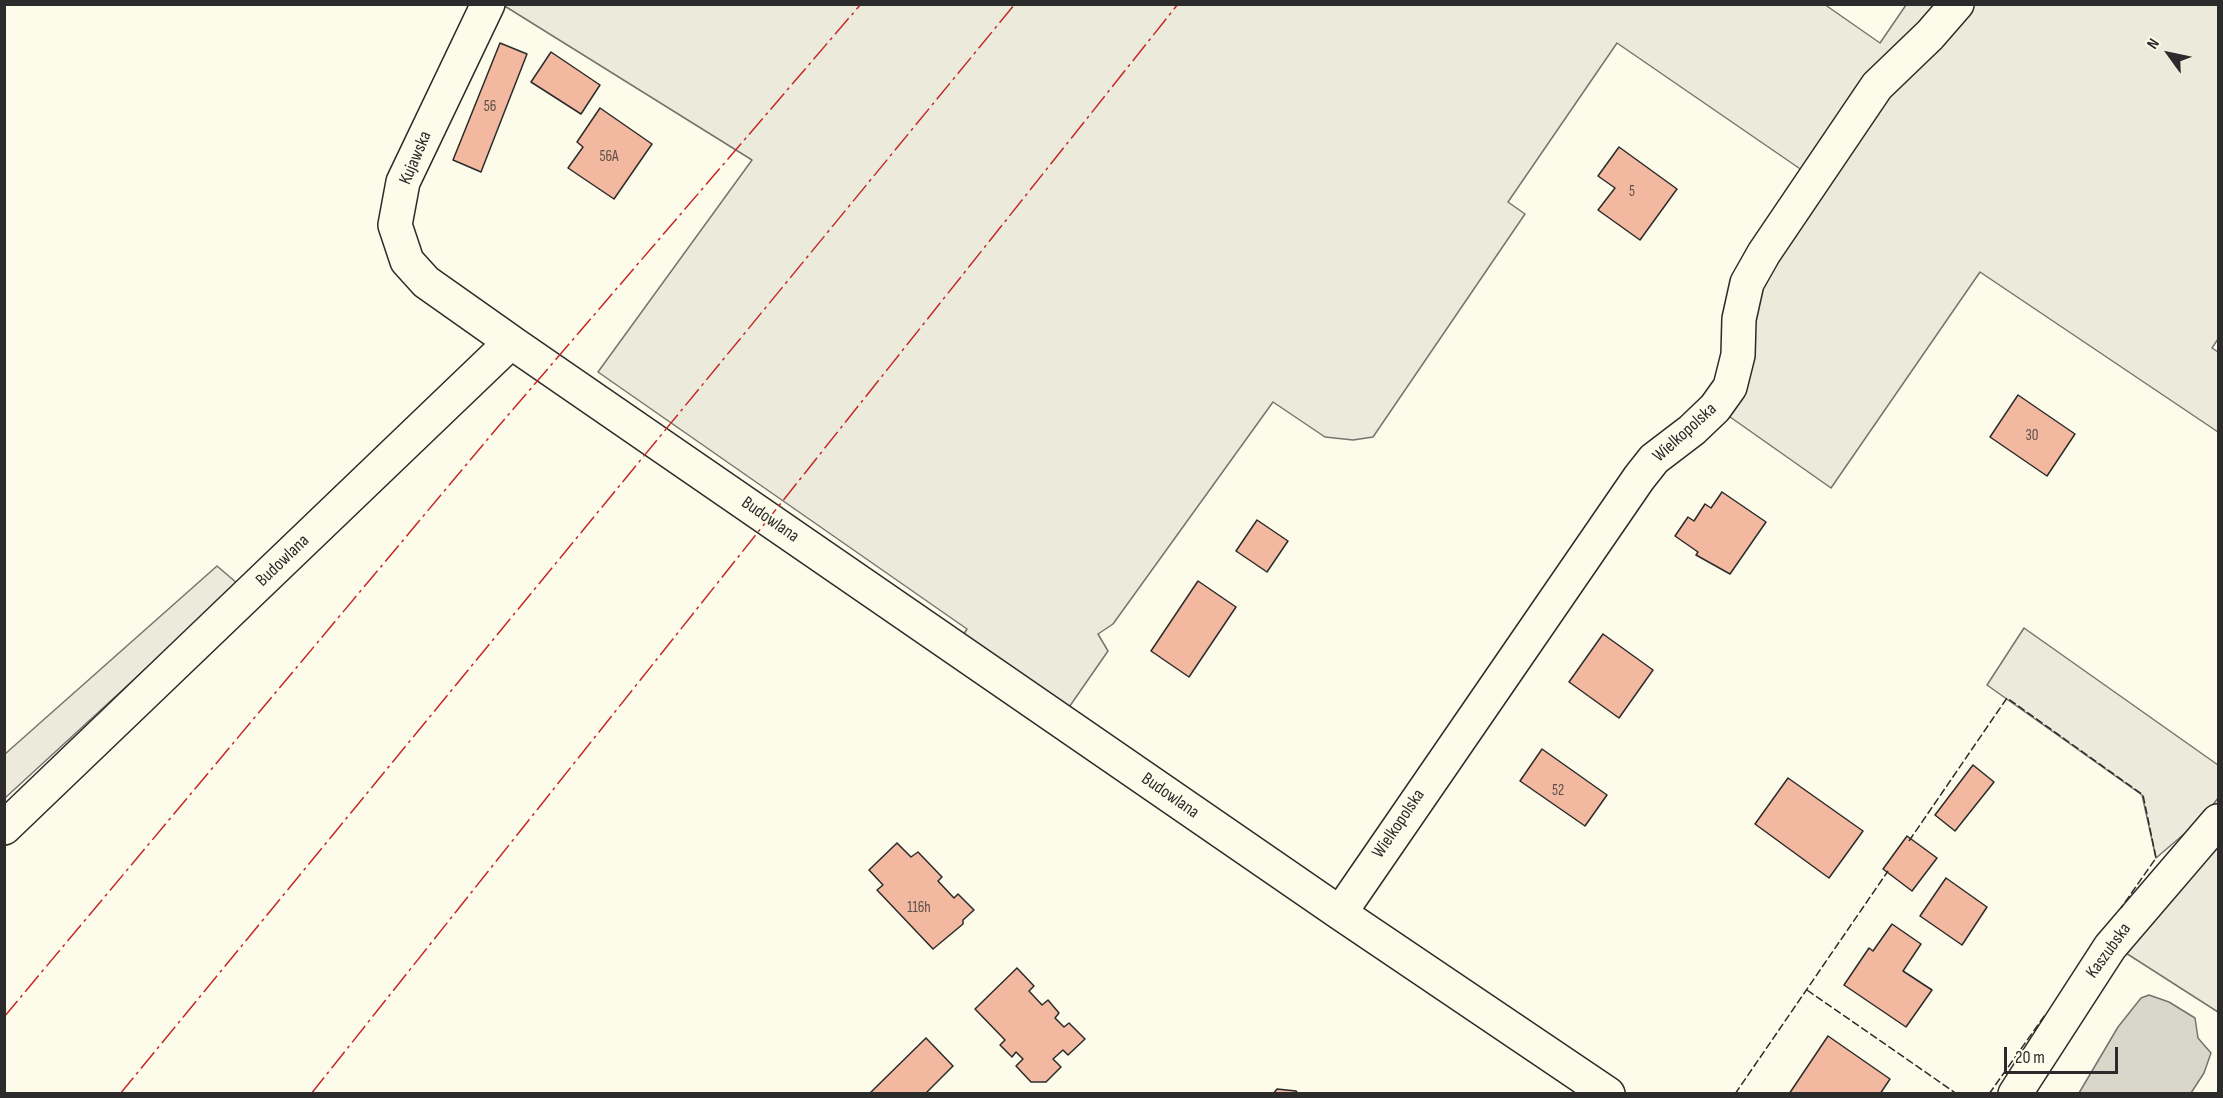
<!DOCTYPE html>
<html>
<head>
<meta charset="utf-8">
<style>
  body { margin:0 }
  #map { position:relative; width:2223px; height:1098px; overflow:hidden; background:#fdfbea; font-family:"Sofia Sans Condensed",sans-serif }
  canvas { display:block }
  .frame { position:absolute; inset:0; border:6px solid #2b2b2b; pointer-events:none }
  .north { position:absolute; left:2139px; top:24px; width:60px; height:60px; -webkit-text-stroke:4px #fdfbea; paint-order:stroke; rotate:303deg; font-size:16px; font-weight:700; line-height:24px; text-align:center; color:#2b2b2b }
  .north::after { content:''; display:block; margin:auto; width:21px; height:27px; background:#2b2b2b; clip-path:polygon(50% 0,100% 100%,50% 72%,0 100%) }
  .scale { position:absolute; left:2004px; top:1047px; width:114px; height:27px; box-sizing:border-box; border:3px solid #2b2b2b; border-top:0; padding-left:8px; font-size:18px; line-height:21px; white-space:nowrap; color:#2b2b2b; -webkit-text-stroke:4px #fdfbea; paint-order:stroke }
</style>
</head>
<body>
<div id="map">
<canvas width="2223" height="1098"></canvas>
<div class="frame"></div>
<div class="north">N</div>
<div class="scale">20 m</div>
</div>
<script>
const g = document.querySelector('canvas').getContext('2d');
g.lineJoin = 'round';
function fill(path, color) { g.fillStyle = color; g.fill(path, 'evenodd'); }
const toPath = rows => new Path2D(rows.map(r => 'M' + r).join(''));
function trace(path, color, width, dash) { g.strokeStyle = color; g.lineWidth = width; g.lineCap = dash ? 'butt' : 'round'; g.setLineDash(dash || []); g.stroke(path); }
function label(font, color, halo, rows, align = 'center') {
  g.font = font + ' "Sofia Sans Condensed",sans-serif'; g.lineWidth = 4.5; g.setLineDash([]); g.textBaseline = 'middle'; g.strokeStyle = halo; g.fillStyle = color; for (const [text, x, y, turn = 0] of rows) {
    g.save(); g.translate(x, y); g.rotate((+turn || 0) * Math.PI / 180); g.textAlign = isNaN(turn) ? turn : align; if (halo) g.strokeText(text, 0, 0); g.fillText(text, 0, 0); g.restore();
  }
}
const green = toPath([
  [1824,4,1880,43,1906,5,1946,5,1809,175,1617,43,1508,202,1525,214,1373,437,1353,440,1325,437,1273,402,1113,624,1098,634,1108,651,1065,713,960,640,967,629,598,372,752,160,503,5,1824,4],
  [1967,5,2218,5,2218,339,2212,348,2218,352,2218,432,1980,272,1831,488,1723,412,1755,292,1884,99,1967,5],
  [217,566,238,584,5,798,5,754,217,566],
  [2024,628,2218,765,2218,798,2204,817,2156,858,2142,795,1987,685,2024,628],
  [2218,839,2218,1012,2118,948,2218,839]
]);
const water = toPath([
  [2149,995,2169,1002,2195,1018,2198,1038,2211,1053,2204,1073,2191,1093,2079,1093,2118,1027,2141,998,2149,995]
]);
const building = toPath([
  [500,43,527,54,481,172,453,160,500,43],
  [551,52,600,85,581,114,531,82,551,52],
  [600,108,652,144,614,199,568,168,583,147,577,142,600,108],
  [1619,147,1677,189,1640,240,1598,210,1615,188,1598,176,1619,147],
  [2018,395,2075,434,2047,476,1990,437,2018,395],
  [1722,492,1766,522,1730,574,1696,555,1698,552,1675,536,1688,517,1694,521,1705,504,1711,508,1722,492],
  [1257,520,1288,541,1267,572,1236,551,1257,520],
  [1198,581,1236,607,1189,677,1151,651,1198,581],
  [1603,634,1653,670,1619,718,1569,682,1603,634],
  [1542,749,1607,795,1585,826,1520,781,1542,749],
  [1973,765,1994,782,1955,831,1935,815,1973,765],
  [1788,778,1863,831,1829,878,1755,824,1788,778],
  [1907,836,1937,858,1912,891,1883,869,1907,836],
  [897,843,911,857,918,852,942,877,938,881,954,898,958,894,974,910,963,920,963,924,933,949,877,890,883,885,869,870,897,843],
  [1946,878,1987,907,1962,945,1920,916,1946,878],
  [1892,924,1921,944,1903,971,1932,990,1906,1027,1844,985,1869,948,1873,951,1892,924],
  [1017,968,1034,986,1029,991,1042,1005,1048,1000,1059,1013,1055,1018,1064,1027,1069,1023,1085,1039,1068,1055,1063,1050,1053,1059,1061,1067,1046,1082,1031,1082,1016,1066,1023,1059,1016,1052,1012,1057,1000,1045,1005,1040,975,1009,1017,968],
  [1828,1036,1890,1079,1880,1094,1789,1094,1828,1036],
  [926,1038,953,1066,925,1094,869,1094,926,1038],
  [1277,1089,1296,1091,1298,1094,1273,1094,1277,1089]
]);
const minor = toPath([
  [488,4,403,182,395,225,407,261,426,282,511,342],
  [4,828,511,342,1340,913,1608,1094],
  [1340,913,1639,478,1654,459,1692,430,1715,408,1730,387,1738,355,1739,319,1747,283,1764,253,1877,86,1930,35,1957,4],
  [2015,1094,2110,947,2218,821]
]);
const fence = toPath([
  [1909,841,2007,698,2143,795,2156,858,2121,908],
  [1807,990,1957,1094],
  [1735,1094,1888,871],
  [1989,1094,2045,1015]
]);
const power = toPath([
  [4,1017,497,428,861,4],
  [120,1094,1015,4],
  [311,1094,1178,4]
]);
const numberNames = [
  ["56",490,107],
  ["56A",609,157],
  ["5",1632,192],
  ["30",2032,436],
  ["52",1558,791],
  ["116h",919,908]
];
const streetNames = [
  ["Kujawska",416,158,-67],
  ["Wielkopolska",1685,433,-42],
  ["Budowlana",770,520,35],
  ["Budowlana",283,561,-44],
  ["Budowlana",1170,796,35],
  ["Wielkopolska",1399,824,-56],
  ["Kaszubska",2109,951,-54]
];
fill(green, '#ecebdb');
trace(green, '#74746e', 1.5);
fill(water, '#d8d7c9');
trace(water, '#74746e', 1.5);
fill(building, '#f2b8a0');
trace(building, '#2b2b2b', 1.5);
trace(minor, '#2b2b2b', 36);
trace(minor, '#fdfbea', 33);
trace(fence, '#2b2b2b', 1.5, [8, 3]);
trace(power, '#c62828', 1.5, [21, 4.5, 3, 4.5]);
label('15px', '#5d4e48', null, numberNames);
label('18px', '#2b2b2b', '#fdfbea', streetNames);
</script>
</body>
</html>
